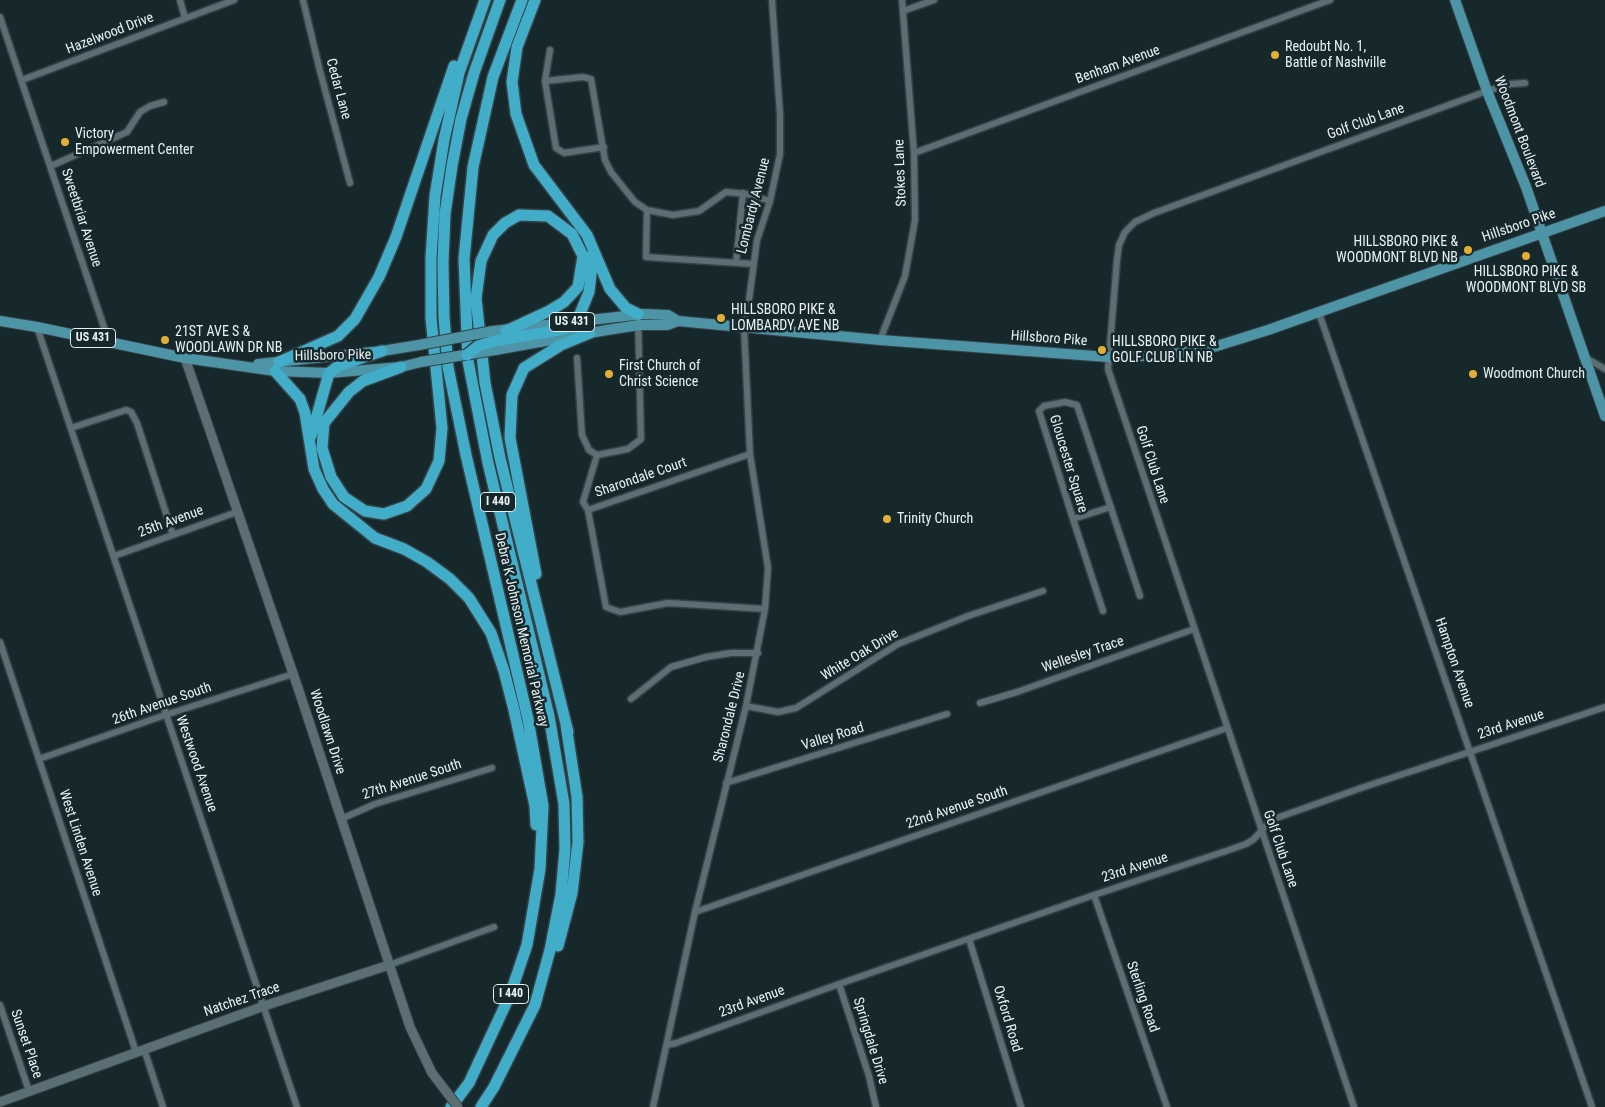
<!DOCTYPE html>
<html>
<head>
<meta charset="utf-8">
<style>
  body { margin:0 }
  canvas { display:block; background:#17282d }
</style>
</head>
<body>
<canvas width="1605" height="1107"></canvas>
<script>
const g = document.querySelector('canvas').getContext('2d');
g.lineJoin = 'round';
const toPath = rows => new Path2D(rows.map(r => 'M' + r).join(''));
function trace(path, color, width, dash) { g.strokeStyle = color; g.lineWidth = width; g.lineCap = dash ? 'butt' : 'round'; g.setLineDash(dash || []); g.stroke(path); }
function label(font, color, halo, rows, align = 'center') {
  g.font = font + ' "Roboto Condensed",sans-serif'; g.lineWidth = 5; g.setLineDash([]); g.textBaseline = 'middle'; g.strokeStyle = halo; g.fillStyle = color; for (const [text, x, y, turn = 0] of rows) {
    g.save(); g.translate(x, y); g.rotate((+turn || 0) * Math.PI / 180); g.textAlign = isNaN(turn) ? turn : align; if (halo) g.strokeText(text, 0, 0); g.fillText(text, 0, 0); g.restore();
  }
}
const minor = toPath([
  [180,0,185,18],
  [303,0,320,71,350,183],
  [903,11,934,0],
  [0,17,109,342],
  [550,50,545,81,556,148,564,153,604,147],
  [22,80,234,0],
  [545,81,583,77,591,79,605,160,611,172,635,202,647,210,673,215,699,211,726,192,747,194,770,201],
  [914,153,1330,0],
  [51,166,127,132,140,112,150,106,164,102],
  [647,210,646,257,753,264],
  [736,263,743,193],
  [1319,313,1592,1107],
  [37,327,297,1107],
  [880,340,905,276,915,220,914,153,902,0],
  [577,358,582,435,589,450,597,455,628,449,641,439,638,314],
  [1586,358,1605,369],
  [71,428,126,410,131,412,137,423,173,535],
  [597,455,583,502,588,510,606,607,620,612,668,603,765,609],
  [588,510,750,454],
  [1073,519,1111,507],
  [114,556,237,512],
  [1103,611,1073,519,1039,411,1044,406,1065,402,1077,405,1140,596],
  [0,642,136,1052],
  [631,699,671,667,706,657,731,653,758,653],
  [980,703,1017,692,1194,629],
  [746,706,778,712,796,708,898,644,968,616,1043,591],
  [39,759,165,715,293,674],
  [726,783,947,714],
  [341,819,375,804,492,768],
  [1094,895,1167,1107],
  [695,912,1227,728],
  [969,939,1021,1107],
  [389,965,494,927],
  [839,984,869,1076,876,1107],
  [0,1005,29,1091],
  [667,1045,676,1043,839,984,1094,895,1226,851,1246,844,1254,839,1271,820,1361,788,1605,707],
  [144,1049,163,1107],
  [653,1107,695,912,746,706,765,609,768,568,750,454,744,327,749,300,757,240,770,201,780,154,780,115,772,0],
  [1354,1107,1108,369,1117,260,1119,245,1125,232,1135,222,1154,213,1487,91,1511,84,1525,83]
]);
const secondary = toPath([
  [185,358,299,691,410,1027,432,1073],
  [0,1102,264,1006,389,965]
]);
const primary = toPath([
  [1455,0,1487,91,1526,187,1605,416],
  [0,321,37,327,185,358,275,371,329,373,401,367,421,362],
  [493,331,643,314,668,315,678,321],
  [495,350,607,330,639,325,667,325,678,321,880,340,1108,357,1145,356,1181,353,1217,346,1268,330,1605,211],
  [258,364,382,351,419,345]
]);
const motorway = toPath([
  [535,0,517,47,512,82,516,114,534,165,587,235,610,289,626,308,638,314],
  [506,331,549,311,564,302,578,287,583,256,572,234,548,216,519,215,505,223,493,235,481,261,476,298,485,383,500,458,568,732],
  [494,341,560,330,570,327,577,321,589,292,592,266,592,255],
  [279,362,338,336,355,319,379,277,396,237,454,66],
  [401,367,363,381,349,392,324,423,322,448,331,477,344,497,365,511,384,514,407,506,426,489,439,461,442,428,431,318,431,258,435,196,444,140,459,73,485,0],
  [275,371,300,399,305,413,314,469,323,489,333,504,375,538,404,549,427,562,450,579,469,598,491,633,504,671,514,710,535,806,536,825],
  [311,436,329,373,338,366,382,351],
  [536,574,510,438,512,395,524,368,561,345,590,333],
  [558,946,572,893,578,842,577,797,566,725],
  [451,1107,469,1083,510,995,527,945,540,869,543,806,528,719,466,455,448,367,444,317,443,262,445,214,452,166,461,119,474,73,500,0],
  [481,1107,494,1087,535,1005,550,950,561,894,565,849,564,804,549,716,488,463,468,361,464,259,473,167,493,77,522,0]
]);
const secondaryBridge = toPath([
  [432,1073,458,1107]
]);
const primaryBridge = toPath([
  [419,345,493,331],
  [421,362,495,350]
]);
const motorwayBridge = toPath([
  [467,355,478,346,494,341]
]);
const markers = [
  [1275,55,5,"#e2af34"],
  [65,142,5,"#e2af34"],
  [1468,250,5,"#e2af34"],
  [1526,256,5,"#e2af34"],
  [721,318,5,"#e2af34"],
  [165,340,5,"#e2af34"],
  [1102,350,5,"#e2af34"],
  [609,374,5,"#e2af34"],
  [1473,374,5,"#e2af34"],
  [887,519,5,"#e2af34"]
];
const shields = [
  [572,322,45],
  [93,338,45],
  [498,502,35],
  [511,994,35]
];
const shieldNames = [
  ["US 431",572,322],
  ["US 431",93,338],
  ["I 440",498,502],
  ["I 440",511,994]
];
const streetNames = [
  ["Hazelwood Drive",110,34,-21],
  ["Benham Avenue",1118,65,-20],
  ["Cedar Lane",338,89,75],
  ["Golf Club Lane",1366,122,-20],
  ["Woodmont Boulevard",1519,132,69],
  ["Stokes Lane",901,173,-92],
  ["Lombardy Avenue",754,206,-76],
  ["Sweetbriar Avenue",81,218,72],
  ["Hillsboro Pike",1519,226,-19],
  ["Hillsboro Pike",1049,339,4],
  ["Hillsboro Pike",333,356,-1],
  ["Gloucester Square",1068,464,73],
  ["Golf Club Lane",1152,465,72],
  ["Sharondale Court",641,478,-19],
  ["25th Avenue",171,522,-20],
  ["Debra K Johnson Memorial Parkway",521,630,77],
  ["White Oak Drive",860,655,-31],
  ["Wellesley Trace",1083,655,-19],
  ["Hampton Avenue",1454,663,71],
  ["26th Avenue South",162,704,-19],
  ["Sharondale Drive",730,717,-76],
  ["23rd Avenue",1511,725,-18],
  ["Woodlawn Drive",327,732,72],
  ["Valley Road",833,737,-17],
  ["Westwood Avenue",196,764,71],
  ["27th Avenue South",412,780,-18],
  ["22nd Avenue South",957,808,-19],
  ["West Linden Avenue",80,843,72],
  ["Golf Club Lane",1280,849,71],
  ["23rd Avenue",1135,868,-18],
  ["Sterling Road",1142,997,71],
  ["Natchez Trace",242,1000,-19],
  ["23rd Avenue",752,1002,-20],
  ["Oxford Road",1007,1019,73],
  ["Springdale Drive",870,1041,73],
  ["Sunset Place",26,1044,71]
];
const poiNames = [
  ["Redoubt No. 1,",1285,47],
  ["Battle of Nashville",1285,63],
  ["Victory",75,134],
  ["Empowerment Center",75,150],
  ["HILLSBORO PIKE &",1458,242,"right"],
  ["WOODMONT BLVD NB",1458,258,"right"],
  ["HILLSBORO PIKE &",1526,272,"center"],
  ["WOODMONT BLVD SB",1526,288,"center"],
  ["HILLSBORO PIKE &",731,310],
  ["LOMBARDY AVE NB",731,326],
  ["21ST AVE S &",175,332],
  ["WOODLAWN DR NB",175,348],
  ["HILLSBORO PIKE &",1112,342],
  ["GOLF CLUB LN NB",1112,358],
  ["First Church of",619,366],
  ["Christ Science",619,382],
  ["Woodmont Church",1483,374],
  ["Trinity Church",897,519]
];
trace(minor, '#344246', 9);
trace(secondary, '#344246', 11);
trace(primary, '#344246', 12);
trace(motorway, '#344246', 14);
trace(minor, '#5b6e74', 6);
trace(secondary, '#5b6e74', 9);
trace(primary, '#4c94a6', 10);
trace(motorway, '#42adc8', 11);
trace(secondaryBridge, '#344246', 11, []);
trace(primaryBridge, '#344246', 12, []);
trace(motorwayBridge, '#344246', 14, []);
trace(secondaryBridge, '#5b6e74', 9);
trace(primaryBridge, '#4c94a6', 10);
trace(motorwayBridge, '#42adc8', 11);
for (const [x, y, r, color] of markers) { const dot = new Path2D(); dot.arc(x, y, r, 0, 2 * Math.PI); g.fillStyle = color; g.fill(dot); trace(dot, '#17282d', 2); }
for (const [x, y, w] of shields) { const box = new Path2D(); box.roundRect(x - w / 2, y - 9.5, w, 19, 4); g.fillStyle = '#17282d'; g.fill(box); trace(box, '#e7f2f5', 1); }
label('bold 12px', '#e7f2f5', null, shieldNames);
label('14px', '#e7f2f5', '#17282d', streetNames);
label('14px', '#e7f2f5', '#17282d', poiNames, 'left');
</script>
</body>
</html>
